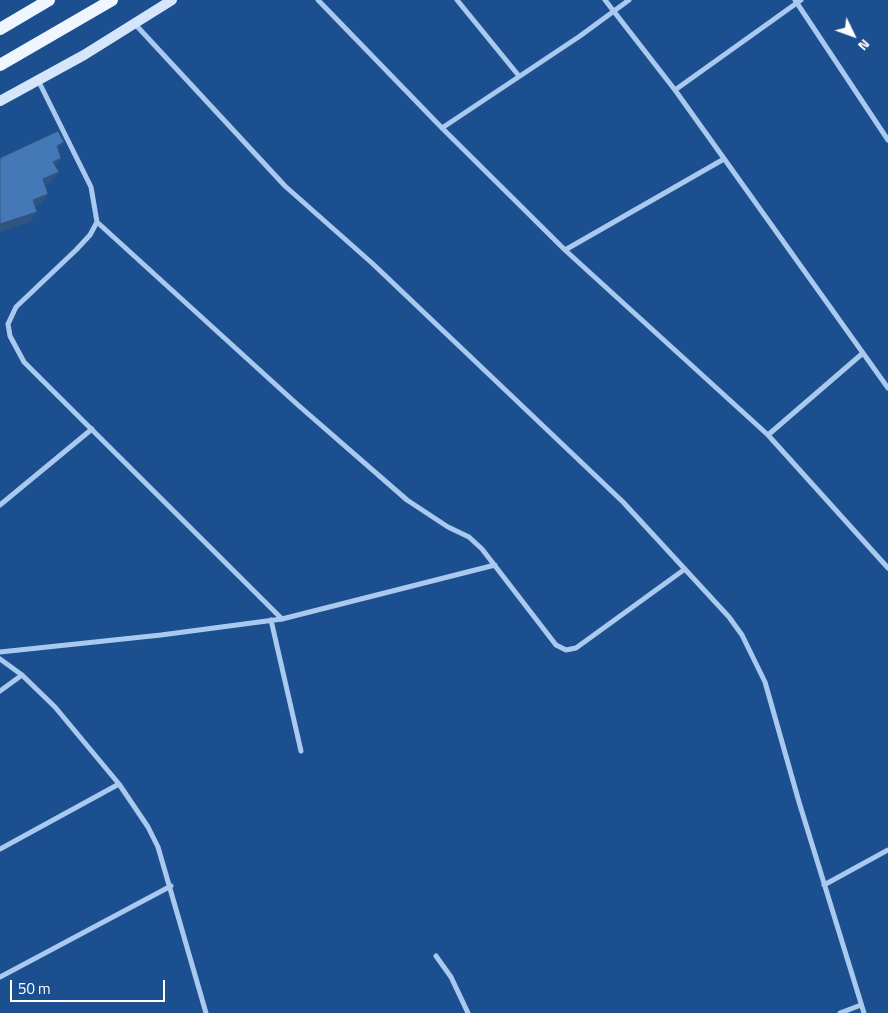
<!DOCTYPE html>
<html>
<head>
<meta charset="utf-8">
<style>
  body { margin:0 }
  #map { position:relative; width:888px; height:1013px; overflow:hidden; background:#1b4f8f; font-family:"Titillium Web",sans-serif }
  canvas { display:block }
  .north { position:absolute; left:828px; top:10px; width:50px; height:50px; -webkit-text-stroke:4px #1b4f8f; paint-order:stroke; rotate:132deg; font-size:14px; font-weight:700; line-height:20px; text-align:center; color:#fff }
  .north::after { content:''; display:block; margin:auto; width:18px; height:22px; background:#fff; clip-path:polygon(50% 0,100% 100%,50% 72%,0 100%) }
  .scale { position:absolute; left:10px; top:980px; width:155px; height:22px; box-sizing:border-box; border:2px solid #fff; border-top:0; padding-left:6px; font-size:15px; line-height:18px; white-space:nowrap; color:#fff; -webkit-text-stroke:4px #1b4f8f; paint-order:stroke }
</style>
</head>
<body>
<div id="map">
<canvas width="888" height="1013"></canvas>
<div class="north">N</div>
<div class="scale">50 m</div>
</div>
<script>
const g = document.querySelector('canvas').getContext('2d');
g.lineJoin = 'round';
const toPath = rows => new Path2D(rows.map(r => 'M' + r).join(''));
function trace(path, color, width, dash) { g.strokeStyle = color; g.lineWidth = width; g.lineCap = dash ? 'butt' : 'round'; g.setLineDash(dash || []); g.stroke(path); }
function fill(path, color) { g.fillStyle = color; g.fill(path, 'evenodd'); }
const street = toPath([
  [318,0,442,128,565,250,768,435,888,568],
  [457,0,519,76],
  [605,0,675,90,888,388],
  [795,0,888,140],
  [134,23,285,186,373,264,623,502,729,617,742,635,765,682,799,802,864,1013],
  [38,80,91,187,97,222,90,235,76,250,16,307,8,324,10,336,24,362,282,619],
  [675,90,801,0],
  [442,128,580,36,629,0],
  [97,222,298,405,407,500,448,527,469,537,482,549,556,645,566,650,576,648,685,569],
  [565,250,724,159],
  [768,435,863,353],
  [0,505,92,429],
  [271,620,301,751],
  [0,652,161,635,282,619,495,565],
  [0,659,22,675,55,707,119,784,148,827,158,847,206,1013],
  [0,691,22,675],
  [0,849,119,784],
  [824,885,888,850],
  [436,956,451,977,468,1013],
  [0,977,171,886],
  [840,1013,861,1005]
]);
const secondary = toPath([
  [0,101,84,55,172,0]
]);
const primary = toPath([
  [0,29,49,0],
  [0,65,112,0]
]);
const shadedWall = toPath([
  [64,142,57,152,57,146],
  [61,158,54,168,53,162],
  [59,172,52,182,36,189,43,179],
  [48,194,41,204,26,210,33,200],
  [37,212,30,222,0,232,0,224]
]);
const building = toPath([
  [58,131,64,142,57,146,61,158,53,162,59,172,43,179,48,194,33,200,37,212,0,224,0,158,58,131]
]);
trace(street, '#a9c9ee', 5);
trace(secondary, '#d6e6fa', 10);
trace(primary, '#f0f6ff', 12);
fill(shadedWall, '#305480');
fill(building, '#4478b7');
trace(building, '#305480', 1);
</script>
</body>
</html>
